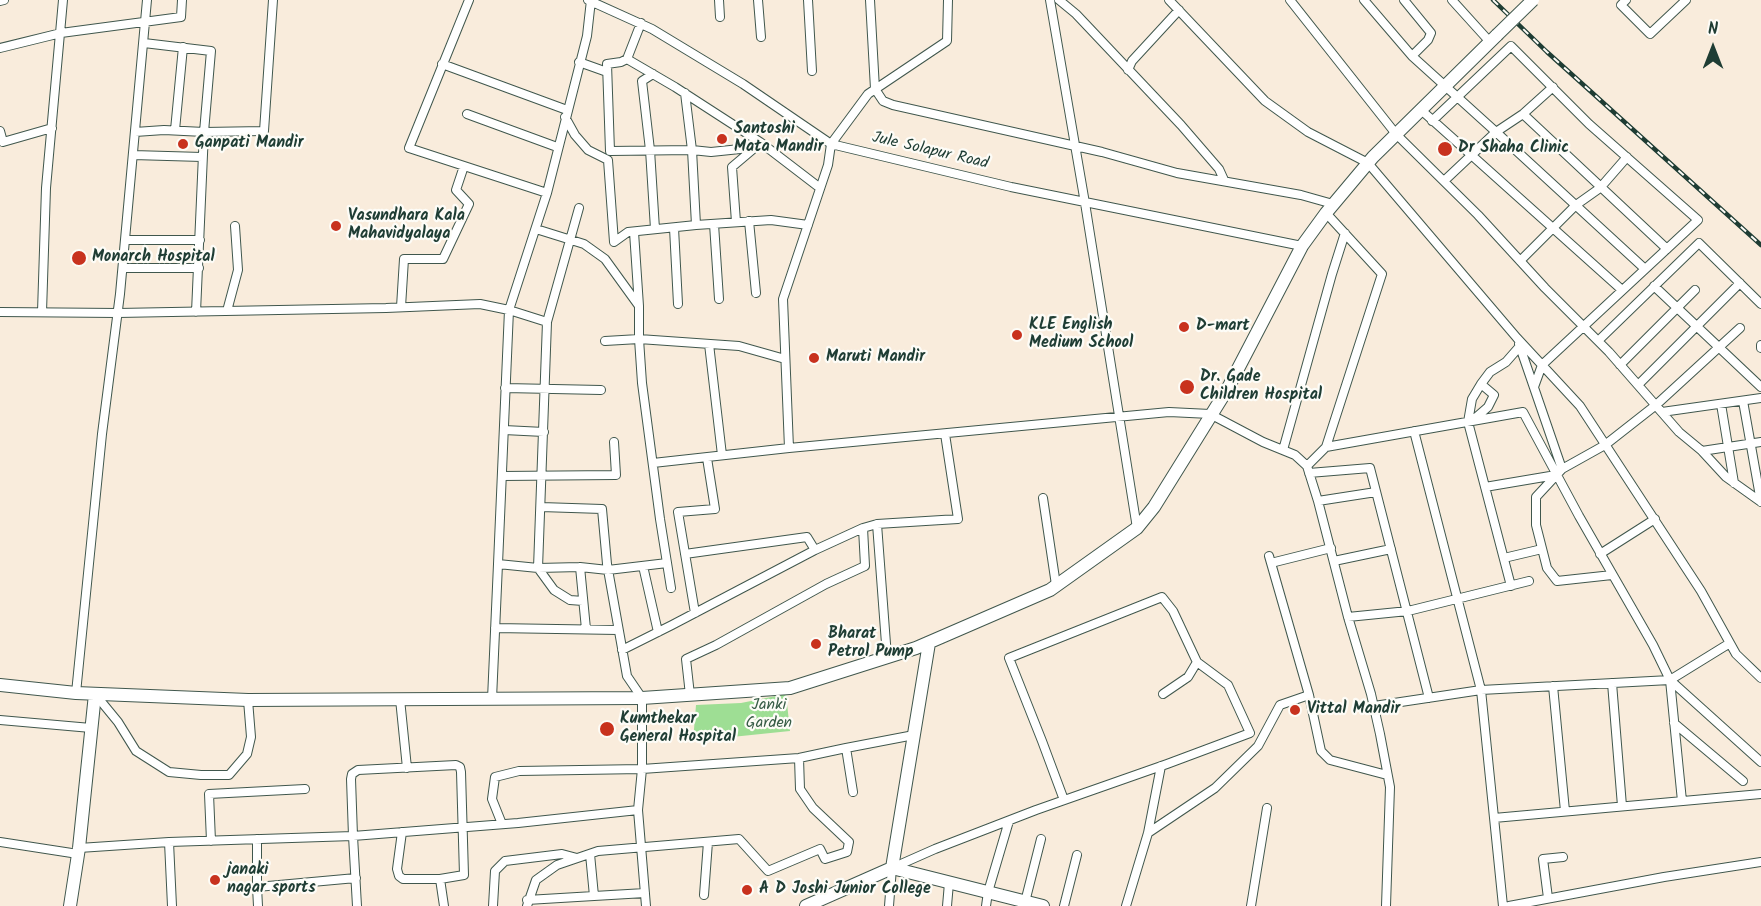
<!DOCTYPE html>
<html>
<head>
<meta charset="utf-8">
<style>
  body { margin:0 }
  #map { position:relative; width:1761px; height:906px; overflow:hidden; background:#f9ecdc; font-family:Kalam,sans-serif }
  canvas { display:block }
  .north { position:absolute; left:1683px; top:18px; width:60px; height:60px; -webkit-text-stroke:4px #fdfcf7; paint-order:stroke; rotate:0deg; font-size:16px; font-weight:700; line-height:24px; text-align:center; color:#1f3d34 }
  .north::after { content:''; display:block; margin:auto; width:21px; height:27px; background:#1f3d34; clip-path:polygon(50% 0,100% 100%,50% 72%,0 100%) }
</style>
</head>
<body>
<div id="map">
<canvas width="1761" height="906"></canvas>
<div class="north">N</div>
</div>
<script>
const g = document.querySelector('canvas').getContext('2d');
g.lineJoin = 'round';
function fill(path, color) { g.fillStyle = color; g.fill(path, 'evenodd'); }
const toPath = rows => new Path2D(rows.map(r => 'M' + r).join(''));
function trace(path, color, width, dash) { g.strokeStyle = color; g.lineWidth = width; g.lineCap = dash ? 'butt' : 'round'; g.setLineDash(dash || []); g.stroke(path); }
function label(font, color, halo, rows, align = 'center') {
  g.font = font + ' Kalam,sans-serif'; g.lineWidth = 4.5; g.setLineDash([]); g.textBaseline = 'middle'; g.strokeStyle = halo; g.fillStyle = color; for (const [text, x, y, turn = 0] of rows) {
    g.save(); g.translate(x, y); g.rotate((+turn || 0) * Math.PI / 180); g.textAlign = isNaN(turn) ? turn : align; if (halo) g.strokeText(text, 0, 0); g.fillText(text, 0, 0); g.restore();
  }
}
const green = toPath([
  [786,694,790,731,693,741,696,705,741,703]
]);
const street = toPath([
  [469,0,409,148,547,193],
  [588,0,652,29,743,84,831,144,1011,187,1302,246],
  [719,0,720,17],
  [758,0,761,37],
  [808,0,812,71],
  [870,0,875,89,883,101,893,105,1102,152,1177,173,1301,195,1333,204],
  [1050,0,1085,203,1137,528],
  [1059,0,1076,14,1181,125,1219,169,1224,180],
  [1169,0,1265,101,1308,132,1368,163,1517,338,1580,406,1701,591,1736,654,1761,678],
  [1290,0,1396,134,1478,215,1545,288,1609,352,1679,432,1702,451,1726,477,1761,502],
  [1364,0,1412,56,1496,132,1523,114,1553,87],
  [1404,0,1431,33,1428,40,1412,56],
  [1452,0,1490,42],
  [1626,0,1621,5,1650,34,1686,0],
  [0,1,4,0],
  [641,23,627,59,675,87,760,142,820,188],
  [144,43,211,51,204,132,196,312],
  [0,48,61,33,181,17,182,0],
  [627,59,621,62,607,64,610,151,692,150,711,152,740,149,760,142],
  [579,62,607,72],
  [442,64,567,110],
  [1128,70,1132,61,1179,10],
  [653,74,642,81,650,150,655,229],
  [685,93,692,150,696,225],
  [1420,109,1622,290],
  [467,114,557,147],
  [1523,114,1667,249],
  [565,117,575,135,588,150,608,160,614,242,628,232,696,225,771,220,808,225],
  [1432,121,1511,46,1589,124,1698,220,1542,365,1534,387],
  [175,130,183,47],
  [0,131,3,142,52,128],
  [135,132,164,130,204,132,264,131,273,0],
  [133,155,202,157],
  [1444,181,1496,132,1645,269],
  [749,221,756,293],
  [736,222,732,167,758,145],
  [714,224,719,299],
  [674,228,678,304],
  [536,229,584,244,605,259,639,306,639,339,642,383,660,519,671,588],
  [634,232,639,306],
  [125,240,200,240],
  [1520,261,1576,205,1600,188,1627,157],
  [123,268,199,268],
  [1654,286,1761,387],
  [401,307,404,259,443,259,469,204,456,190,464,166],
  [227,311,238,270,235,226],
  [0,312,118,313,386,308,480,304,509,310,547,193,587,36,591,0],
  [42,312,46,188,63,0],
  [547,322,538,568,498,564,509,310,547,322,579,208],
  [605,341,639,339,739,346,785,359],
  [1598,341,1699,243,1761,304],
  [709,344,722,455],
  [1519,344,1562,469,1536,497,1536,525,1547,568,1557,581,1612,575],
  [1761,345,1761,348],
  [1620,365,1695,290],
  [1638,385,1740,283],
  [505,388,601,390],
  [1743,401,1761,502],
  [1721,404,1734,483],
  [1662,412,1761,398],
  [1473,420,1488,407,1494,395,1481,384],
  [504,430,544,432],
  [1414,431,1481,690,1503,906],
  [1326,447,1523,412,1579,516,1653,645,1670,680,1730,643],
  [789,448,783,299,828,165,831,144,868,94,947,41,948,0],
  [1283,450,1332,274,1345,233],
  [1702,451,1761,442],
  [653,463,789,448,1169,412,1210,414,1263,442,1295,455,1307,466,1318,501,1348,617,1371,694,1380,734,1390,787,1386,906],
  [1307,466,1326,447,1382,274,1326,213],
  [1562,469,1605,445,1656,405,1740,328],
  [1309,473,1370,468,1429,698],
  [502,476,616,475,614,442],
  [1485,487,1556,475],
  [1043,498,1056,585],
  [1318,501,1376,492],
  [541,507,602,509,607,564,627,676,642,698,642,769,638,810],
  [877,524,887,657],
  [685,554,807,537,815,550],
  [1600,554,1655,519],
  [1269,556,1309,695,1321,751,1330,760,1387,775],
  [1504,558,1542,549],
  [1334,561,1391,549],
  [1271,563,1331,548],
  [643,566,658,632],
  [538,568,554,590,570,600,583,601],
  [538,568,580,567],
  [1511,586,1468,422,1472,399,1481,384,1490,372,1506,362,1520,346],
  [695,613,678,512,715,509,707,458],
  [1348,617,1408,611,1529,581],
  [495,628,618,630],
  [586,629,580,567,608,570,667,563],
  [622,650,672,625,815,550,863,528,877,524,958,519,945,434],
  [1670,680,1682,801],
  [1612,683,1622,806],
  [1553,686,1565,811],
  [76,693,102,434,120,294,147,0],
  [95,694,118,722,136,751,169,772,201,775,229,775,247,754,251,737,248,700],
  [1163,694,1188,677,1197,662],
  [690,695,686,659,716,645,826,584,865,566,863,528],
  [400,699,407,768],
  [492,699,498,564],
  [1374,706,1481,690,1670,680,1761,762],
  [0,720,91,728],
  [1674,723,1743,781],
  [853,792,846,748,914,735],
  [1494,818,1761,794],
  [502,824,492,799,495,777,519,771,642,769,799,758,846,748],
  [402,832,397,869,399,876,403,879,440,879,444,906],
  [1148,833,1215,788,1258,746,1280,705,1309,695],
  [257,839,257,887,356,878],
  [211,841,209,794,305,789],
  [0,842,78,854],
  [169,842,172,906],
  [79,848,169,842,353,836,351,779,352,774,358,770,456,765,460,767,461,772,464,875,440,879],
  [590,854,594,896,645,893],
  [257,887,258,906],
  [704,895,708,842],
  [1548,898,1543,859,1563,857],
  [527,900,594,896],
  [357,906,353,836,518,823,638,810,646,906],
  [493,906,495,871,505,861,562,854,577,858],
  [527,906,536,880,557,865,598,851,739,839,768,871,820,849,825,859,847,852,849,842,813,808,800,789,799,758],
  [889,906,892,868,935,849,1036,810,1167,764,1250,733,1228,685,1197,662,1173,611,1162,597,1009,658,1042,741,1064,800],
  [947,906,949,883],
  [986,906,988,892,1009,821],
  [1024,906,1041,839],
  [1064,906,1077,855],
  [1126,906,1148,833,1161,766],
  [1251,906,1267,808],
  [1509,906,1664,877,1761,862]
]);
const secondary = toPath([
  [0,685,76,693,248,700,642,698,790,688,916,648,1050,590,1137,528,1154,507,1228,388,1302,246,1326,213,1373,157,1497,35],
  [892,868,1043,906],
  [70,906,79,848,95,694],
  [806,906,892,868,929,643]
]);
const rail = toPath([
  [1493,0,1547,52,1761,245]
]);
const secondaryBridge = toPath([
  [1497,35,1533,0]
]);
const markers = [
  [722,139,6,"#c8321e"],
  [183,144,6,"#c8321e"],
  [1445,149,8,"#c8321e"],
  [336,226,6,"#c8321e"],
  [79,258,8,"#c8321e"],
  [1184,327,6,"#c8321e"],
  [1017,335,6,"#c8321e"],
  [814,358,6,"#c8321e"],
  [1187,387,8,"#c8321e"],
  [816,644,6,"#c8321e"],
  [1295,710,6,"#c8321e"],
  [607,729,8,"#c8321e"],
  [215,880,6,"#c8321e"],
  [747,890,6,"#c8321e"]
];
const poiNames = [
  ["Santoshi",734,130],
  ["Mata Mandir",734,148],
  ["Ganpati Mandir",195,144],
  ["Dr Shaha Clinic",1458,149],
  ["Vasundhara Kala",348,217],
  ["Mahavidyalaya",348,235],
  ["Monarch Hospital",92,258],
  ["KLE English",1029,326],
  ["Medium School",1029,344],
  ["D-mart",1196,327],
  ["Maruti Mandir",826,358],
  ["Dr. Gade",1200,378],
  ["Children Hospital",1200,396],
  ["Bharat",828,635],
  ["Petrol Pump",828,653],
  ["Vittal Mandir",1307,710],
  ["Kumthekar",620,720],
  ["General Hospital",620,738],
  ["janaki",227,871],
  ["nagar sports",227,889],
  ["A D Joshi Junior College",759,890]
];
const streetNames = [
  ["Jule Solapur Road",930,152,13]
];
const parkNames = [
  ["Janki",769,706],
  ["Garden",769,724]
];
fill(green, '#9ede94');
trace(street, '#40574d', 10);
trace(secondary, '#40574d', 14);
trace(street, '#fff', 8);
trace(secondary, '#fff', 12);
trace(rail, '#1f3d34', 4.5);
trace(rail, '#fdfcf7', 2, [7]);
trace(secondaryBridge, '#40574d', 14, []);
trace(secondaryBridge, '#fff', 12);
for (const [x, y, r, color] of markers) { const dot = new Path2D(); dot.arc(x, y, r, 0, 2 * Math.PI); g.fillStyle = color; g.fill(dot); trace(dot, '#fdfcf7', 2); }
label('bold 16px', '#1f3d34', '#fdfcf7', poiNames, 'left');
label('16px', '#1f3d34', '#fdfcf7', streetNames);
label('16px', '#385d47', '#fdfcf7', parkNames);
</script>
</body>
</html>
